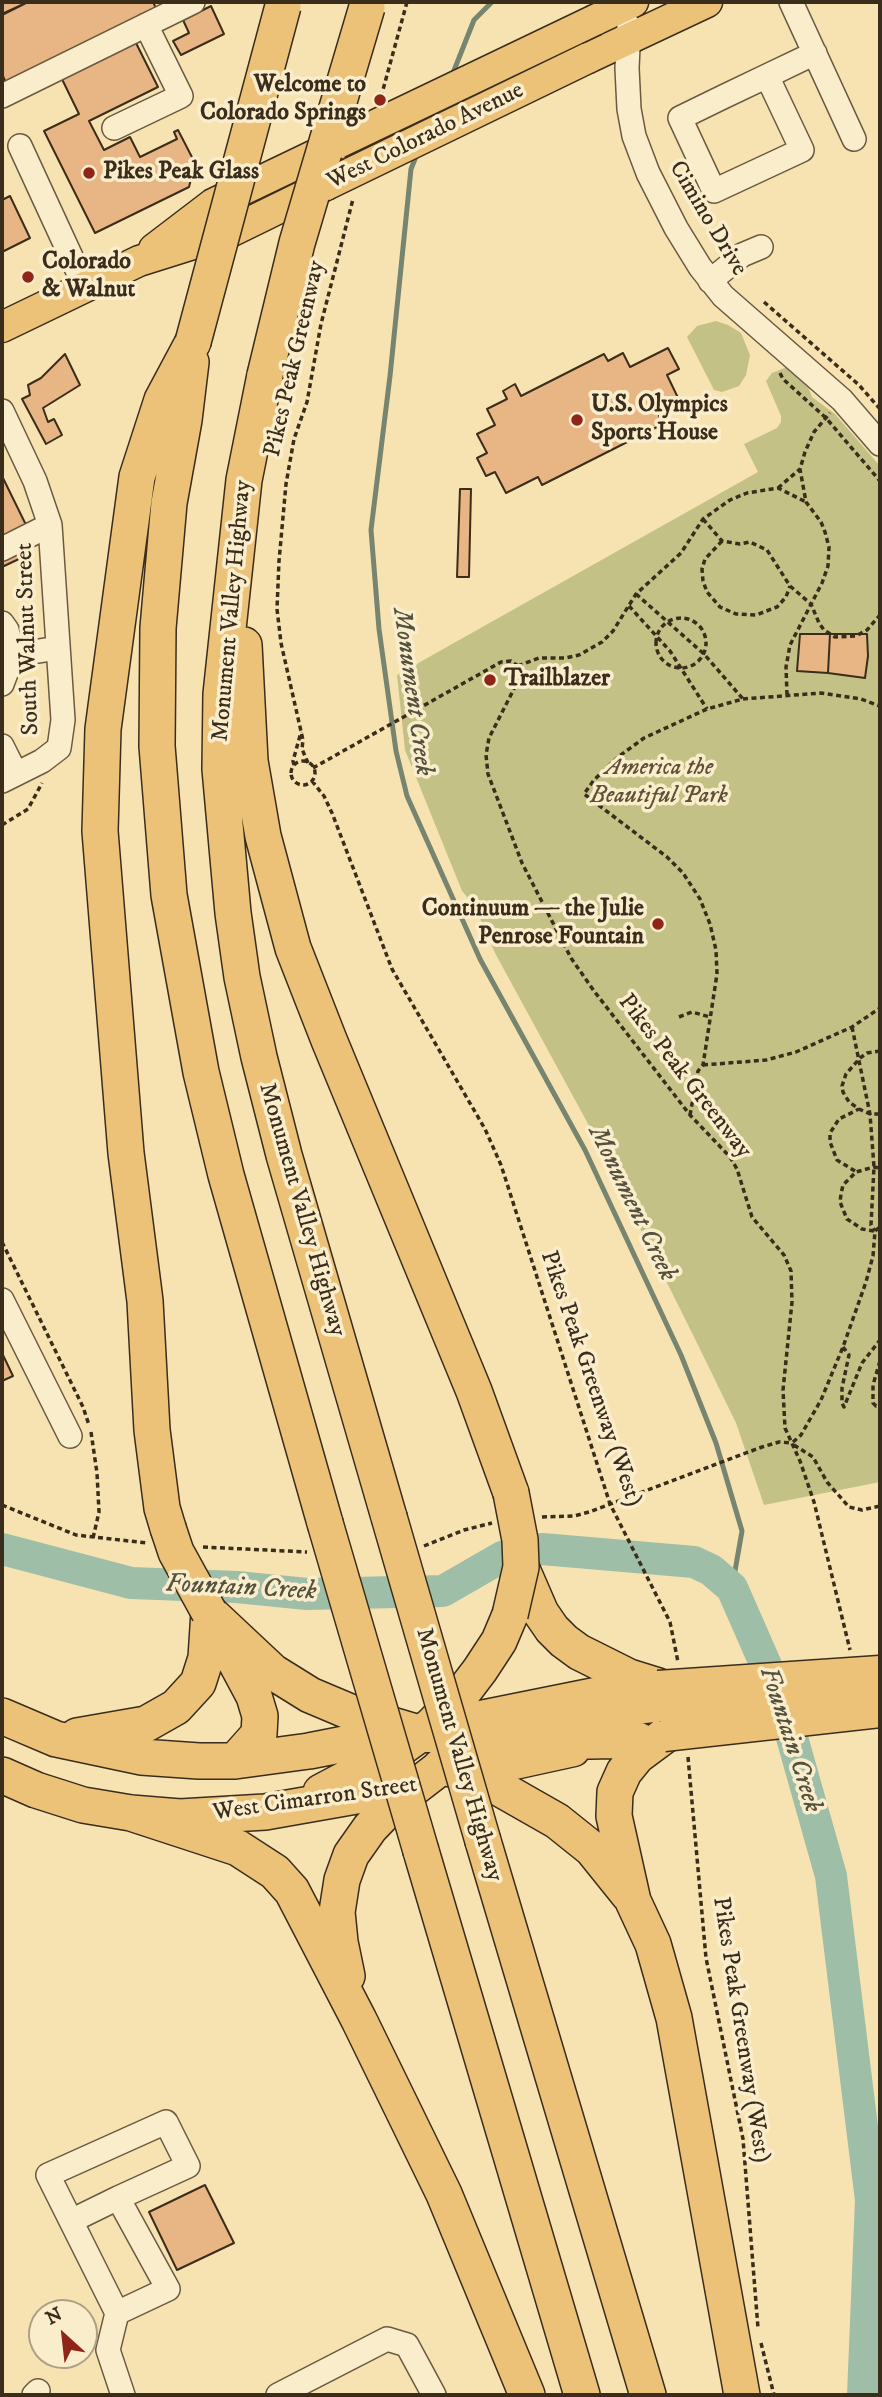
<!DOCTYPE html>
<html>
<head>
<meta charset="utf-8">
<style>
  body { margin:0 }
  #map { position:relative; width:882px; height:2397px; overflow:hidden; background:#f7e3b1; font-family:"IM FELL DW Pica",serif }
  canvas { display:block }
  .frame { position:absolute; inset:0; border:4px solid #3b2d1c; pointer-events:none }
  .north { position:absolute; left:28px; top:2299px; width:70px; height:70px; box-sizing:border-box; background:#faedcc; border:2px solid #aea086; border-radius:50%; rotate:333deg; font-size:19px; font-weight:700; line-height:28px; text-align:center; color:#3b2d1c }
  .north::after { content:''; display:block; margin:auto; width:24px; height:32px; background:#8f2418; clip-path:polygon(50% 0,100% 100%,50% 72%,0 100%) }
</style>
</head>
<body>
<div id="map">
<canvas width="882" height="2397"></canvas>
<div class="frame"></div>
<div class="north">N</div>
</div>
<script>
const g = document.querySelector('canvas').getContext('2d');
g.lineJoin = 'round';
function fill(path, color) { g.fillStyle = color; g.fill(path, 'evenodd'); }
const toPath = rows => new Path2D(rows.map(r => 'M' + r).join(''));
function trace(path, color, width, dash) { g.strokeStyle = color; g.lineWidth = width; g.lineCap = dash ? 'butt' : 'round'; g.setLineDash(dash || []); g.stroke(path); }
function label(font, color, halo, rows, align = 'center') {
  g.font = font + ' "IM FELL DW Pica",serif'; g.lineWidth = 7; g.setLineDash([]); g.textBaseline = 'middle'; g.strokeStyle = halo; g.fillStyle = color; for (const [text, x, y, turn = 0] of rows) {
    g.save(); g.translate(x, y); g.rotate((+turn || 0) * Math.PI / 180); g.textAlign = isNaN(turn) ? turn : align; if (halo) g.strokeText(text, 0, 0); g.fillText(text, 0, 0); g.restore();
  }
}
const green = toPath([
  [716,321,728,325,741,333,750,355,746,375,739,386,722,392,714,390,687,337,697,326],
  [787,367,805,379,812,397,835,414,880,466,880,1482,764,1505,736,1423,698,1345,587,1122,495,953,474,905,462,891,405,750,397,675,758,472,744,444,777,428,781,422,781,416,766,381,772,373]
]);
const stream = toPath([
  [451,78,474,20,492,2],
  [417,154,411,169,390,376,371,530,379,629,396,751,407,796,480,959,585,1150,681,1355,716,1443,742,1531,732,1588]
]);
const river = toPath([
  [2,1549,131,1583,237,1587,307,1594,443,1591,502,1557,542,1549,694,1562,711,1570,732,1588,782,1702,831,1876,871,2200,863,2395]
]);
const building = toPath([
  [2,2,28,2,2,14,2,2],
  [28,2,153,2,157,10,6,83,2,74,2,15,28,2],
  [211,6,224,34,181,55,173,41,189,33,183,20,211,6],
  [133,37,158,87,89,121,104,150,130,137,140,157,177,139,174,132,178,130,195,163,189,187,95,233,44,131,79,114,59,73,133,37],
  [10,196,30,238,2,252,2,200,10,196],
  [668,348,679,369,667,375,681,404,659,416,663,424,542,485,538,477,506,493,495,472,486,476,477,458,487,453,477,434,495,425,487,409,507,399,503,391,515,384,521,396,604,354,608,361,623,353,630,367,668,348],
  [65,354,80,385,43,408,48,422,54,419,62,435,46,444,22,399,30,395,28,385,41,378,65,354],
  [2,476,29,531,2,544,2,476],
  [460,489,471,489,469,577,457,577,460,489],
  [24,548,27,554,30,590,23,590,21,558,2,567,2,559,24,548],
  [800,634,830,634,828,673,797,671,800,634],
  [830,634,867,634,868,656,865,678,828,673,830,634],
  [2,1353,13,1376,2,1381,2,1353],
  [205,2185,234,2243,177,2270,149,2212,205,2185]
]);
const path = toPath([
  [381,97,407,2],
  [764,302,859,385,880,409],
  [780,373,783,379,826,418,880,481],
  [778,488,800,469],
  [703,519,722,541,740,544,750,542,767,550,790,586,811,604,819,623,824,630,835,637,856,636,867,630,880,615],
  [722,541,705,559,702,569,703,581,707,592,720,607,736,614,756,615,777,607,786,597,790,586],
  [636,594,704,654,743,699],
  [629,606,670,651,707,709],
  '656 643a25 25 0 1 1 50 0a25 25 0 1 1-50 0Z',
  [518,666,539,658,565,658,579,655,602,642,613,631,636,594,681,553,703,519,730,500,747,493,778,488,806,502],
  [787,695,786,667,790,645,822,583,828,566,829,547,825,532,821,522,806,502,800,469,805,452,814,432,830,413],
  '291 773a12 12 0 1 1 24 0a12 12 0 1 1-24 0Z',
  [308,763,302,749,303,740,281,643,277,609,279,561,286,484,294,439,307,402,321,324,353,199],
  [294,765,293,761,301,732],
  [313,768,501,662,511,661,518,666,520,677,489,738,486,755,488,774,522,863,571,958,594,991,690,1115,730,1157,737,1169,752,1217,784,1255,791,1271,792,1302,783,1390,785,1428,800,1461,814,1502,850,1650],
  [312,781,324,796,332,813,392,969,485,1129,501,1165,610,1504,670,1622,678,1662],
  [2,825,28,809,42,783],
  [679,1017,692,1012,710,1017],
  [852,1027,870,1114,874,1167,871,1225,875,1231],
  [880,1051,867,1053,860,1058,846,1074,842,1086,843,1092,849,1102,859,1109,870,1114,880,1114],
  [703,1065,766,1060,796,1052,852,1027,880,1008],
  [690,1115,698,1071,703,1065,717,974,716,950,710,924,700,899,683,873,667,857,584,794,594,780,618,757,644,738,707,709,743,699,821,693,861,699,880,706],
  [855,1171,837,1160,830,1142,830,1133,839,1119,859,1109],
  [874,1231,862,1229,847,1219,840,1202,841,1194,843,1185,856,1172,874,1167,880,1168],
  [2,1242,83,1407,89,1425],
  [843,1347,849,1355,842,1388,842,1403,844,1407,862,1363,880,1340],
  [880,1361,873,1385,873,1403,876,1406,880,1405],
  [91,1432,97,1473,99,1512,93,1538],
  [793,1442,801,1435,821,1400,843,1347,866,1282,873,1256,875,1231,880,1227],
  [794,1445,813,1457,827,1482,849,1507,862,1510,880,1506],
  [2,1505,76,1535,147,1543],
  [542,1517,574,1516,589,1512,762,1447,779,1442,792,1443],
  [424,1546,464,1530,492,1523],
  [203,1547,307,1552],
  [688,1757,706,1958,743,2139,758,2328],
  [761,2343,774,2395]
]);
const minor = toPath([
  [791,2,854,139],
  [629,26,627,68,629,109,634,136,648,173,676,228,700,267,723,296,842,400,880,444],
  [767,76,802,150,714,191,680,118,723,97,767,76,815,53],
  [2,96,193,2],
  [114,128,181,96,146,25],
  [20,146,85,287],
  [710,281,742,255,761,247],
  [2,411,35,481,50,525,63,720,59,748,42,761,2,781],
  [2,549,50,525],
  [2,623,7,630,13,655,58,648],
  [2,684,13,655],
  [2,746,16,774],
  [2,1300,70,1436],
  [71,2221,118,2198],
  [117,2313,168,2289,118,2198,188,2166,166,2122,48,2175,117,2313,108,2350,123,2395],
  [34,2395,38,2391],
  [278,2395,387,2339,407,2345,434,2395]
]);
const major = toPath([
  [595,20,633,2],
  [588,58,707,2],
  [154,249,213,204,338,144],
  [2,327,139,261,228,233,326,185],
  [431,1726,605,1691,655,1687],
  [469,1774,574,1751]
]);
const highway = toPath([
  [191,362,184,420,169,503,158,628,157,746,169,895,201,1072,226,1175,325,1523],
  [265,375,244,480,221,694,220,769,233,913,242,977,259,1057,284,1155,389,1517],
  [244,645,250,761,263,836,293,948,329,1040,474,1391,511,1493],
  [168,1528,162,1508,152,1430,145,1301,126,1153,100,831,103,729,137,477,162,400,193,342],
  [521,1567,541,1613,552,1629,564,1641,579,1652,629,1677,658,1686],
  [209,1612,273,1672,310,1695,355,1714,422,1734,541,1742,638,1740],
  [223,1638,254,1696,260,1716,259,1734,235,1761],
  [2,1716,56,1739,141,1757,199,1761,235,1761,309,1751,406,1732],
  [77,1736,146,1724,176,1707,198,1683,206,1658,209,1612],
  [664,1736,637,1756,624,1772,615,1792,614,1816,633,1901,653,1944,674,2018,742,2395],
  [440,1767,457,1770,485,1780,557,1821,592,1849,629,1895],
  [2,1775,36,1790,83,1805,131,1813,180,1817,265,1812,413,1786],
  [321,1792,391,1755,431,1726,461,1695,480,1670,499,1641,510,1615],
  [131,1813,238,1848,275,1872,292,1891,359,2020,444,2194,527,2395],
  [483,1841,648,2395],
  [421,1851,582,2395],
  [347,1976,340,1942,337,1912,342,1880,351,1855,370,1828,393,1804,441,1767,463,1755,520,1732,562,1719,620,1708,658,1704]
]);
const majorBridge = toPath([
  [338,143,595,20],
  [326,185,588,58],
  [658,1686,880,1671],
  [664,1736,880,1712]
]);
const highwayBridge = toPath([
  [193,342,283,6],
  [265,375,297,243,367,7],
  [389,1517,483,1841],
  [325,1523,421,1851],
  [168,1528,176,1552,209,1612],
  [510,1615,521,1567,520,1540,511,1493],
  [658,1704,880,1690]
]);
const markers = [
  [380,100,7,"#8f2418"],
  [89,173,7,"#8f2418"],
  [28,277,7,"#8f2418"],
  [577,420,7,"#8f2418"],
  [490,680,7,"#8f2418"],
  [658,924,7,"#8f2418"]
];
const poiNames = [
  ["Welcome to",366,86,"right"],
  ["Colorado Springs",366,114,"right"],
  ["Pikes Peak Glass",103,173],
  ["Colorado",42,263],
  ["& Walnut",42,291],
  ["U.S. Olympics",591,406],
  ["Sports House",591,434],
  ["Trailblazer",504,680],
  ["Continuum — the Julie",644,910,"right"],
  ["Penrose Fountain",644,938,"right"]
];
const streetNames = [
  ["West Colorado Avenue",426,137,-26],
  ["Cimino Drive",707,219,59],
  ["Pikes Peak Greenway",296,359,-77],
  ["Monument Valley Highway",233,611,-85],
  ["South Walnut Street",29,639,-92],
  ["Pikes Peak Greenway",684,1077,52],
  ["Monument Valley Highway",301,1210,74],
  ["Pikes Peak Greenway (West)",590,1379,71],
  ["Monument Valley Highway",458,1755,74],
  ["West Cimarron Street",315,1800,-8],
  ["Pikes Peak Greenway (West)",740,2030,81]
];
const parkNames = [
  ["America the",659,769],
  ["Beautiful Park",659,797]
];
const waterNames = [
  ["Monument Creek",411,692,82],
  ["Monument Creek",631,1204,64],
  ["Fountain Creek",241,1589,3],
  ["Fountain Creek",789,1740,72]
];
fill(green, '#c4c187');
trace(stream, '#768470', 5);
trace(river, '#9ebea8', 32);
fill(building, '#e8b584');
trace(building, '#3b2d1c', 2);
trace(minor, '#6a5a41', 26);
trace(major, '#3b2d1c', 33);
trace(highway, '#3b2d1c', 38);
trace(path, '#3b2d1c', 3.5, [5, 3.5]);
trace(minor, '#faedcc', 23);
trace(major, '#ecc278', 30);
trace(highway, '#ecc278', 35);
trace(majorBridge, '#3b2d1c', 33, []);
trace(highwayBridge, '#3b2d1c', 38, []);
trace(majorBridge, '#ecc278', 30);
trace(highwayBridge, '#ecc278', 35);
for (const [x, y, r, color] of markers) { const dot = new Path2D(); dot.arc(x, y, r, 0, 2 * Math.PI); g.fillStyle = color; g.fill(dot); trace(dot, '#faedcc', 2.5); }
label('bold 24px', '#3b2d1c', '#faedcc', poiNames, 'left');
label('24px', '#3b2d1c', '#faedcc', streetNames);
label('italic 24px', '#5d5237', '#faedcc', parkNames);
label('italic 26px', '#54513f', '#faedcc', waterNames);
</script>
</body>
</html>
